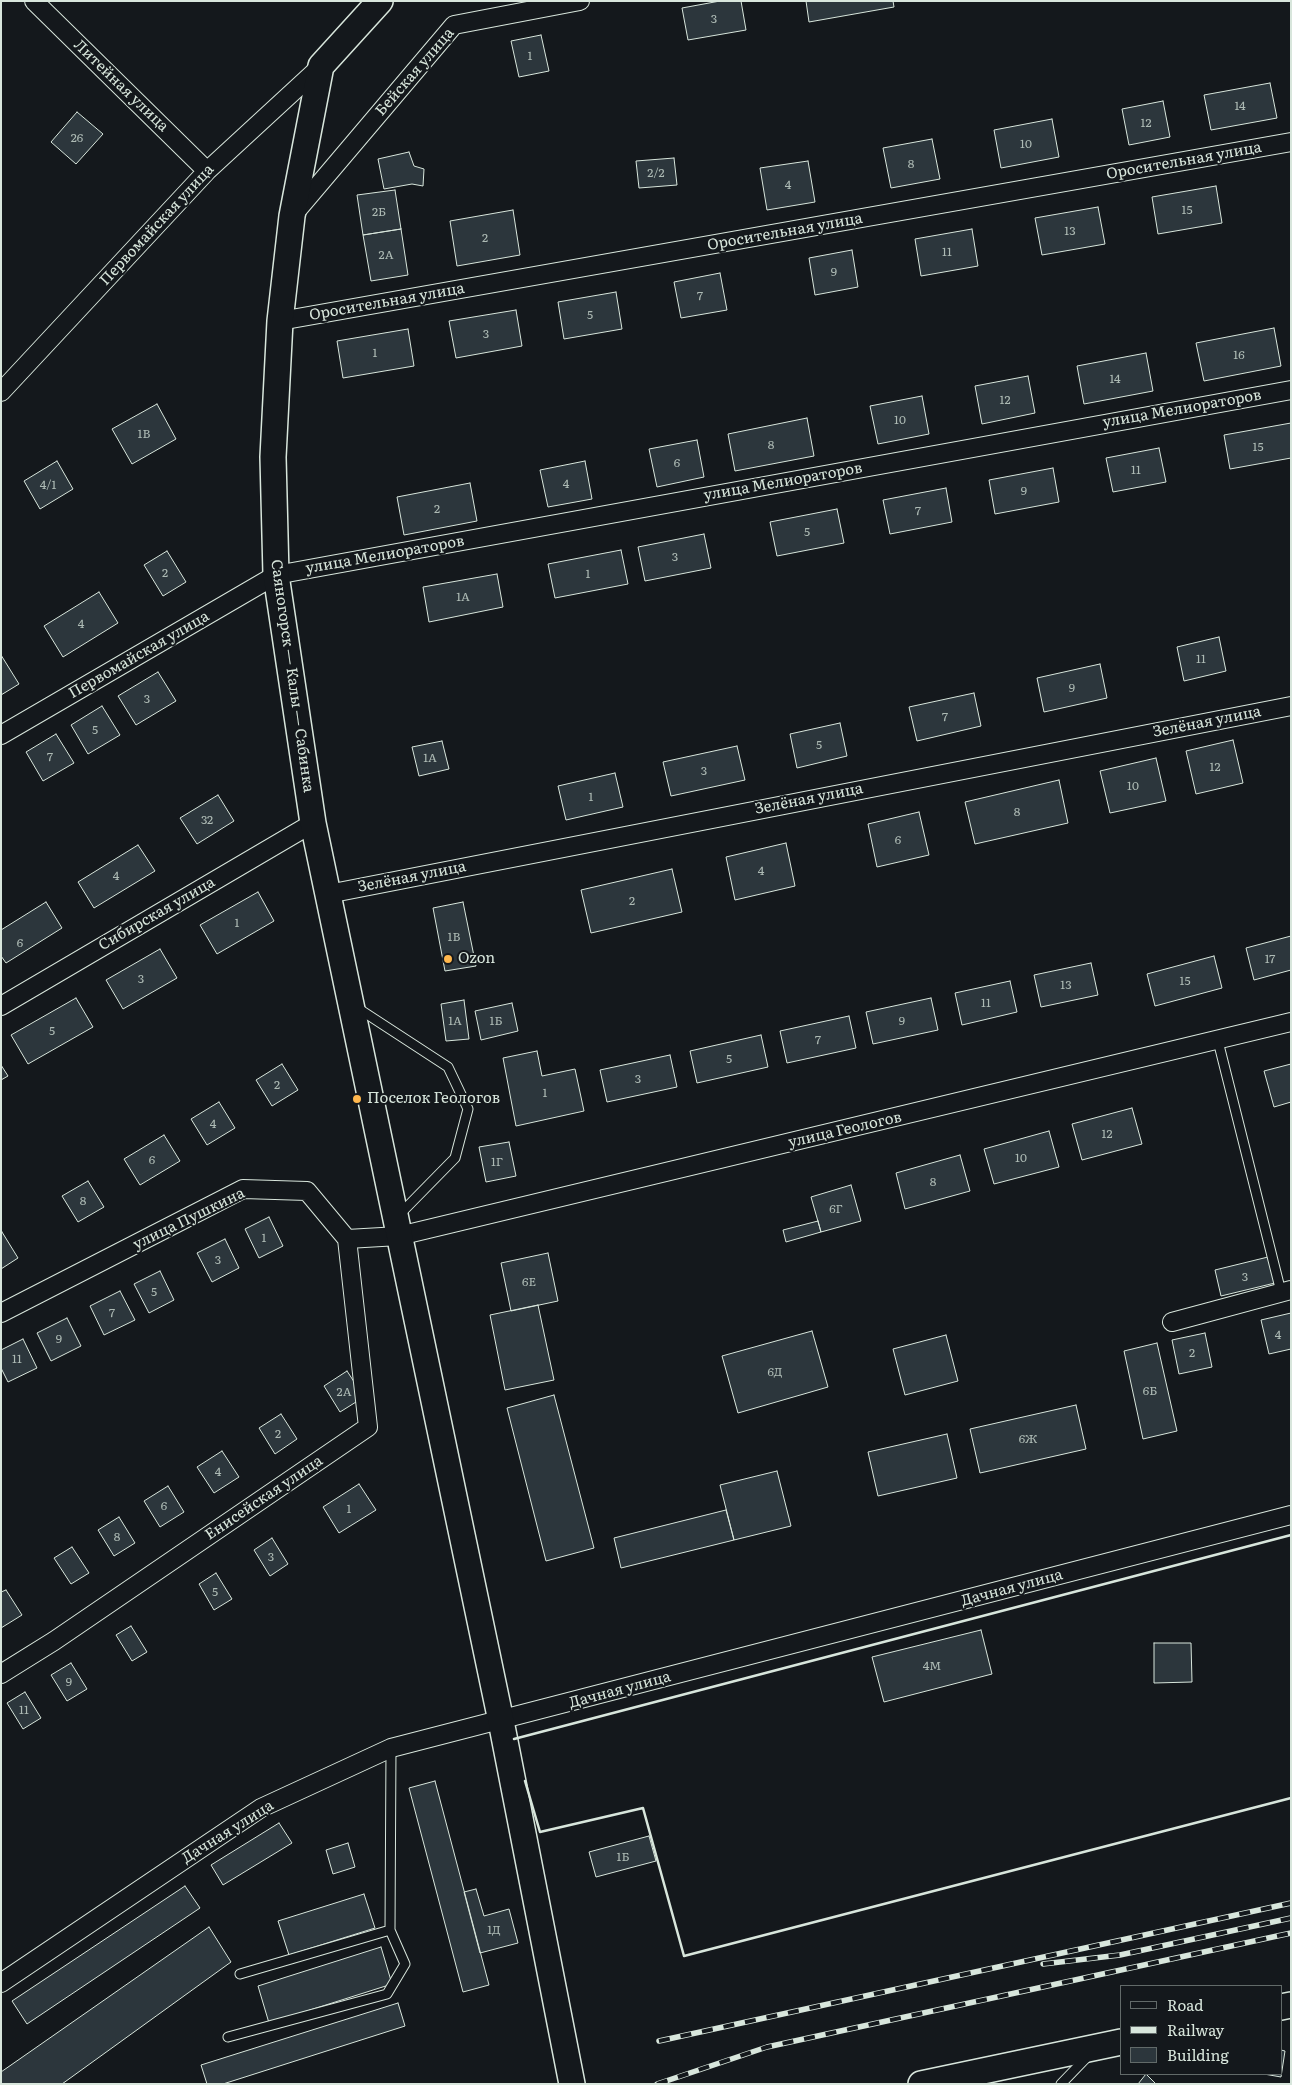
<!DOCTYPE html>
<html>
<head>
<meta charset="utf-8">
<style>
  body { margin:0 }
  #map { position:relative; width:1292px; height:2085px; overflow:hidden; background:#14181c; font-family:Literata,serif }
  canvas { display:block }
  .frame { position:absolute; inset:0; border:2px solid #d8e6dc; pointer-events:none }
  .legend { position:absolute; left:1120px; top:1985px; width:162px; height:90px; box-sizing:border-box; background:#14181c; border:1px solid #626a69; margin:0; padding:6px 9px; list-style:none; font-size:15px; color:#d8e6dc }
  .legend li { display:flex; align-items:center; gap:10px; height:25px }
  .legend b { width:25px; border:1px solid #626a69 }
</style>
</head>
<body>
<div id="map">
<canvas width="1292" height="2085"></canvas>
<div class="frame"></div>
<ul class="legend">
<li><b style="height:6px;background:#14181c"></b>Road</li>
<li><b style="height:6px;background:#d8e6dc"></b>Railway</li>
<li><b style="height:14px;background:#2c363c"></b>Building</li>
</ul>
</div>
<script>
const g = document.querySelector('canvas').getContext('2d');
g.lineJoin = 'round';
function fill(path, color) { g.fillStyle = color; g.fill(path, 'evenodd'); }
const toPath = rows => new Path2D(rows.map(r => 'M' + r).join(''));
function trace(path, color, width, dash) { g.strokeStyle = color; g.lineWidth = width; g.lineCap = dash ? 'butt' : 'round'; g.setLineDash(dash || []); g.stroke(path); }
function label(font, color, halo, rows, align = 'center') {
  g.font = font + ' Literata,serif'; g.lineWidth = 4; g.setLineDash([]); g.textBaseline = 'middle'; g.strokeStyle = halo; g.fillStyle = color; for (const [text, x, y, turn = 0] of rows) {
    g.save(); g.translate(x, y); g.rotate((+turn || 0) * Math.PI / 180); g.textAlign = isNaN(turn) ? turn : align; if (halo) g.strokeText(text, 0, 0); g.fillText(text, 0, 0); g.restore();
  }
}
const building = toPath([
  [720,1,741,1,746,30,688,40,682,8,720,1],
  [806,1,893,1,894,7,809,22,806,1],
  [541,35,549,71,519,77,511,41,541,35],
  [1270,83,1277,118,1211,130,1204,95,1270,83],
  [1163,101,1170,137,1129,145,1122,109,1163,101],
  [77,112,103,134,76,164,51,142,77,112],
  [1052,119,1059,157,1001,168,994,130,1052,119],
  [932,139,940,179,891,188,883,148,932,139],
  [409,152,414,166,424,169,423,186,412,184,384,189,378,159,409,152],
  [674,158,677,185,639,188,636,161,674,158],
  [808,161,815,202,767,210,760,168,808,161],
  [1216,186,1222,223,1158,234,1152,197,1216,186],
  [395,190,401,229,363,235,357,195,395,190],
  [1098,207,1105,244,1042,255,1035,218,1098,207],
  [513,210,520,255,457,266,450,221,513,210],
  [401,229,408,275,371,281,363,235,401,229],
  [972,229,978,266,921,276,915,239,972,229],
  [852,250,858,287,815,295,809,258,852,250],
  [720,273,727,310,681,318,674,282,720,273],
  [616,292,622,329,564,339,558,302,616,292],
  [516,310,522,346,456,358,449,321,516,310],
  [1274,328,1281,366,1204,381,1196,343,1274,328],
  [408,329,414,366,343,378,337,341,408,329],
  [1146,353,1153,391,1084,404,1077,366,1146,353],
  [1028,376,1035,413,982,424,975,386,1028,376],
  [922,396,929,434,878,444,870,406,922,396],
  [157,404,176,439,132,464,112,429,157,404],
  [807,418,814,456,735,471,728,434,807,418],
  [1291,423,1291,458,1230,469,1224,435,1291,423],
  [697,440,704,477,657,487,649,449,697,440],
  [1159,448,1166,482,1113,492,1106,458,1159,448],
  [57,461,73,489,40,509,24,481,57,461],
  [585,461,592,499,548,507,540,470,585,461],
  [1053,468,1059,502,995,514,989,480,1053,468],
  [470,483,477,521,404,535,397,497,470,483],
  [946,488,952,522,890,534,883,500,946,488],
  [837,509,844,543,777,556,770,522,837,509],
  [704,534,711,568,645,581,638,547,704,534],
  [621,550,628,584,555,598,548,564,621,550],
  [167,551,186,582,163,596,144,565,167,551],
  [497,574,503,607,429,622,423,587,497,574],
  [99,592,118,623,63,657,44,626,99,592],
  [1219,637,1226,671,1184,681,1177,647,1219,637],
  [1,655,19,684,1,695,1,655],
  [1100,664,1107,698,1044,712,1037,678,1100,664],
  [158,672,176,701,136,725,118,696,158,672],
  [974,693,981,726,917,741,909,707,974,693],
  [102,706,120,735,88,754,71,725,102,706],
  [840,723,847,756,797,768,790,734,840,723],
  [56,734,74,763,43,781,26,752,56,734],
  [1233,740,1243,783,1196,794,1186,751,1233,740],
  [442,741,449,769,419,776,412,747,442,741],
  [737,746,745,780,671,796,663,762,737,746],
  [1156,758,1166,801,1110,813,1100,771,1156,758],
  [615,773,623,807,566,820,558,786,615,773],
  [1059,780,1068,823,975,844,965,802,1059,780],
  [218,795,234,821,197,844,180,818,218,795],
  [919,812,929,855,877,867,868,824,919,812],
  [786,843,795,886,735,900,726,857,786,843],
  [138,845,155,871,94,908,78,882,138,845],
  [672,869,682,912,591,933,581,890,672,869],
  [258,892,274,921,217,954,200,925,258,892],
  [46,902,62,928,6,963,1,956,1,930,46,902],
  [463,902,476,966,445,971,433,908,463,902],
  [1291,936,1291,970,1254,980,1246,948,1291,936],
  [160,949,177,978,123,1009,106,980,160,949],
  [1214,956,1222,988,1155,1006,1147,974,1214,956],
  [1091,963,1098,995,1041,1007,1034,975,1091,963],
  [1010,981,1017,1012,962,1025,955,993,1010,981],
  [76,998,93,1027,28,1064,11,1035,76,998],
  [931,998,938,1030,873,1044,866,1012,931,998],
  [464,1000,469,1039,446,1041,441,1004,464,1000],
  [512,1003,518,1031,481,1040,475,1011,512,1003],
  [849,1016,856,1048,787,1063,780,1031,849,1016],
  [761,1035,768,1067,697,1083,690,1051,761,1035],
  [537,1051,542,1076,575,1069,584,1111,516,1126,503,1058,537,1051],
  [670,1055,677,1087,607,1102,600,1070,670,1055],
  [282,1064,298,1090,272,1106,256,1080,282,1064],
  [1291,1064,1291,1102,1274,1107,1264,1071,1291,1064],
  [1,1065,8,1076,1,1080,1,1065],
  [219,1102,235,1128,207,1145,191,1119,219,1102],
  [1132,1108,1142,1144,1082,1160,1072,1124,1132,1108],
  [1049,1131,1059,1167,994,1184,984,1149,1049,1131],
  [164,1135,180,1161,140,1185,124,1159,164,1135],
  [509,1142,516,1176,486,1182,479,1147,509,1142],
  [960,1155,970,1191,905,1209,896,1173,960,1155],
  [88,1181,104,1207,78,1222,62,1196,88,1181],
  [851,1185,861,1221,821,1232,811,1197,851,1185],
  [269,1217,283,1246,259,1258,245,1229,269,1217],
  [818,1221,821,1232,786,1242,783,1230,818,1221],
  [2,1232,18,1258,1,1269,1,1233,2,1232],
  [225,1239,239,1268,212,1282,197,1253,225,1239],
  [548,1253,558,1301,511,1311,501,1263,548,1253],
  [1268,1257,1275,1283,1221,1296,1215,1270,1268,1257],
  [160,1271,174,1300,149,1313,134,1284,160,1271],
  [120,1291,135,1320,104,1335,90,1306,120,1291],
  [538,1305,554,1380,505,1390,490,1315,538,1305],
  [1291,1313,1291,1349,1269,1354,1261,1320,1291,1313],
  [67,1318,81,1346,51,1361,37,1333,67,1318],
  [812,1331,828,1387,738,1413,722,1356,812,1331],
  [1205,1333,1212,1367,1179,1374,1172,1340,1205,1333],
  [946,1335,958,1381,905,1395,893,1349,946,1335],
  [23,1339,37,1368,8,1382,1,1368,1,1350,23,1339],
  [1157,1343,1177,1431,1143,1439,1124,1351,1157,1343],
  [347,1371,364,1397,340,1412,324,1386,347,1371],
  [554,1395,594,1548,546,1561,507,1408,554,1395],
  [1076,1405,1086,1449,980,1473,970,1429,1076,1405],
  [281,1414,297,1439,275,1454,259,1428,281,1414],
  [947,1434,957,1478,878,1496,868,1452,947,1434],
  [222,1451,239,1477,214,1493,197,1467,222,1451],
  [777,1471,791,1526,734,1540,720,1485,777,1471],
  [359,1484,376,1510,339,1533,323,1507,359,1484],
  [168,1486,184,1512,160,1527,144,1501,168,1486],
  [726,1510,734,1540,621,1568,614,1538,726,1510],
  [119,1517,135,1543,114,1556,98,1530,119,1517],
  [272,1538,288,1564,270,1576,254,1550,272,1538],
  [72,1547,89,1573,71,1584,54,1558,72,1547],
  [216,1573,232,1599,214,1610,199,1584,216,1573],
  [6,1590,22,1615,1,1628,1,1592,6,1590],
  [131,1626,147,1652,132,1661,116,1635,131,1626],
  [981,1630,992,1674,884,1702,872,1657,981,1630],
  [1154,1643,1191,1643,1192,1682,1154,1683,1154,1643],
  [71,1663,87,1689,67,1701,51,1675,71,1663],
  [25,1692,41,1718,23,1729,7,1703,25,1692],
  [435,1781,489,1985,463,1992,409,1788,435,1781],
  [279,1823,292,1843,223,1885,211,1865,279,1823],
  [649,1836,656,1861,596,1877,589,1852,649,1836],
  [348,1843,355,1867,333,1874,326,1850,348,1843],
  [185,1886,200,1908,27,2024,12,2001,185,1886],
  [476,1889,484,1916,509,1909,518,1943,480,1953,464,1892,476,1889],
  [364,1894,375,1928,289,1955,278,1921,364,1894],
  [209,1927,231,1962,62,2084,1,2084,1,2072,209,1927],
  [381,1947,392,1984,269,2023,258,1986,381,1947],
  [398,2003,405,2026,223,2084,207,2084,201,2065,398,2003],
  [1281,2050,1285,2051,1281,2077,1264,2074,1281,2074,1281,2050],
  [1146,2074,1156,2084,1138,2084,1146,2074]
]);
const lane = toPath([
  [356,1007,448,1067,468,1109,455,1158,399,1215],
  [1218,1041,1281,1292],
  [240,1974,390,1930,391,1748],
  [228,2037,387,1994,405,1964,390,1930],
  [1061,2084,1089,2055]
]);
const street = toPath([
  [34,1,207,171],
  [293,215,454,25,580,1],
  [280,321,1291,142],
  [1,392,207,171,321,66],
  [1,735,276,575,1291,390],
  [328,894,1291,706],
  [1,1006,313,823],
  [1,1313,243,1189,307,1191,347,1239,399,1236,1291,1022],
  [1172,1322,1291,1290],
  [1,1674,54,1641,368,1427,347,1239],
  [1,1983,261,1808,391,1748,1291,1515]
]);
const secondary = toPath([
  [380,1,321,66,292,216,280,321,273,457,276,575,313,823,501,1721,572,2084],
  [1281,2007,1291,2005],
  [921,2084,1121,2042]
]);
const rail = toPath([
  [1043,1964,1120,1955,1291,1918],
  [659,2041,1291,1903],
  [657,2084,767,2047,1291,1933]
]);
const wall = toPath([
  [514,1739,1291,1535],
  [525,1781,540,1832,643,1808,684,1956,1291,1798]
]);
const markers = [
  [448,959,5,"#ffb74d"],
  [357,1099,5,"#ffb74d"]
];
const numberNames = [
  ["3",714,19],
  ["1",530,56],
  ["14",1240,106],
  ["12",1146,123],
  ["26",77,138],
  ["10",1026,144],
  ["8",911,164],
  ["2/2",656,173],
  ["4",788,185],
  ["15",1187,210],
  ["2Б",379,212],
  ["13",1070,231],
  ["2",485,238],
  ["11",947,252],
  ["2А",386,255],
  ["9",834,272],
  ["7",700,296],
  ["5",590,315],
  ["3",486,334],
  ["1",375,353],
  ["16",1239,355],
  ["14",1115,379],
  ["12",1005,400],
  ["10",900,420],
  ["1В",144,434],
  ["8",771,445],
  ["15",1258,447],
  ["6",677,463],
  ["11",1136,470],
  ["4",566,484],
  ["4/1",48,485],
  ["9",1024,491],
  ["2",437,509],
  ["7",918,511],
  ["5",807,532],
  ["3",675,557],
  ["2",165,573],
  ["1",588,574],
  ["1А",463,597],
  ["4",81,624],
  ["11",1201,659],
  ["9",1072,688],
  ["3",147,699],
  ["7",945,717],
  ["5",95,730],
  ["5",819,745],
  ["7",50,757],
  ["1А",430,758],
  ["12",1215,767],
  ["3",704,771],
  ["10",1133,786],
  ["1",591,797],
  ["8",1017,812],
  ["32",207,820],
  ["6",898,840],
  ["4",761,871],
  ["4",116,876],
  ["2",632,901],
  ["1",237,923],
  ["1В",454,937],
  ["6",20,943],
  ["17",1270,959],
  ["3",141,979],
  ["15",1185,981],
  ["13",1066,985],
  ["11",986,1003],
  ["1А",455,1021],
  ["1Б",496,1021],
  ["9",902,1021],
  ["5",52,1031],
  ["7",818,1040],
  ["5",729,1059],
  ["3",638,1079],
  ["2",277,1085],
  ["1",545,1093],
  ["4",213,1124],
  ["12",1107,1134],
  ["10",1021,1158],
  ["6",152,1160],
  ["1Г",497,1162],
  ["8",933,1182],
  ["8",83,1201],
  ["6Г",836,1209],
  ["1",264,1238],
  ["3",218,1260],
  ["3",1245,1277],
  ["6Е",529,1282],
  ["5",154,1292],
  ["7",112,1313],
  ["4",1278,1335],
  ["9",59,1339],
  ["2",1192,1353],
  ["11",17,1359],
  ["6Д",775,1372],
  ["6Б",1150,1391],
  ["2А",344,1392],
  ["2",278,1434],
  ["6Ж",1028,1439],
  ["4",218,1472],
  ["6",164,1506],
  ["1",349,1509],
  ["8",117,1537],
  ["3",271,1557],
  ["5",215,1592],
  ["4М",932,1666],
  ["9",69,1682],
  ["11",24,1710],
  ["1Б",623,1857],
  ["1Д",494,1930]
];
const streetNames = [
  ["Бейская улица",415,72,-49],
  ["Литейная улица",121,86,44],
  ["Оросительная улица",1184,161,-10],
  ["Первомайская улица",157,225,-47],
  ["Оросительная улица",785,232,-10],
  ["Оросительная улица",387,302,-10],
  ["улица Мелиораторов",1182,409,-10],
  ["улица Мелиораторов",783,482,-10],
  ["улица Мелиораторов",385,555,-10],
  ["Первомайская улица",139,655,-30],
  ["Саяногорск — Калы — Сабинка",292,676,82],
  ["Зелёная улица",1207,722,-11],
  ["Зелёная улица",809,799,-11],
  ["Зелёная улица",412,877,-11],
  ["Сибирская улица",157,914,-30],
  ["улица Геологов",845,1130,-13],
  ["улица Пушкина",189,1219,-26],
  ["Енисейская улица",264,1498,-34],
  ["Дачная улица",1012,1588,-15],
  ["Дачная улица",620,1690,-15],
  ["Дачная улица",228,1832,-32]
];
const poiNames = [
  ["Ozon",458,959],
  ["Поселок Геологов",367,1099]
];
fill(building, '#2c363c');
trace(building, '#d8e6dc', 1);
trace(lane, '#d8e6dc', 11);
trace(street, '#d8e6dc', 20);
trace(secondary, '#d8e6dc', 28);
trace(lane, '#14181c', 9);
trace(street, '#14181c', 18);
trace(secondary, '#14181c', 25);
trace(rail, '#d8e6dc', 5.5);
trace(rail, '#14181c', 4, [11]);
trace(wall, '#d8e6dc', 2.5);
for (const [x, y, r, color] of markers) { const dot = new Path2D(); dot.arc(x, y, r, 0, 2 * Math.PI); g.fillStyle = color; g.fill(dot); trace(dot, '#14181c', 2); }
label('12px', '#adbab4', null, numberNames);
label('15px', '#d8e6dc', '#14181c', streetNames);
label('15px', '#d8e6dc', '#14181c', poiNames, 'left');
</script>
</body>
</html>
